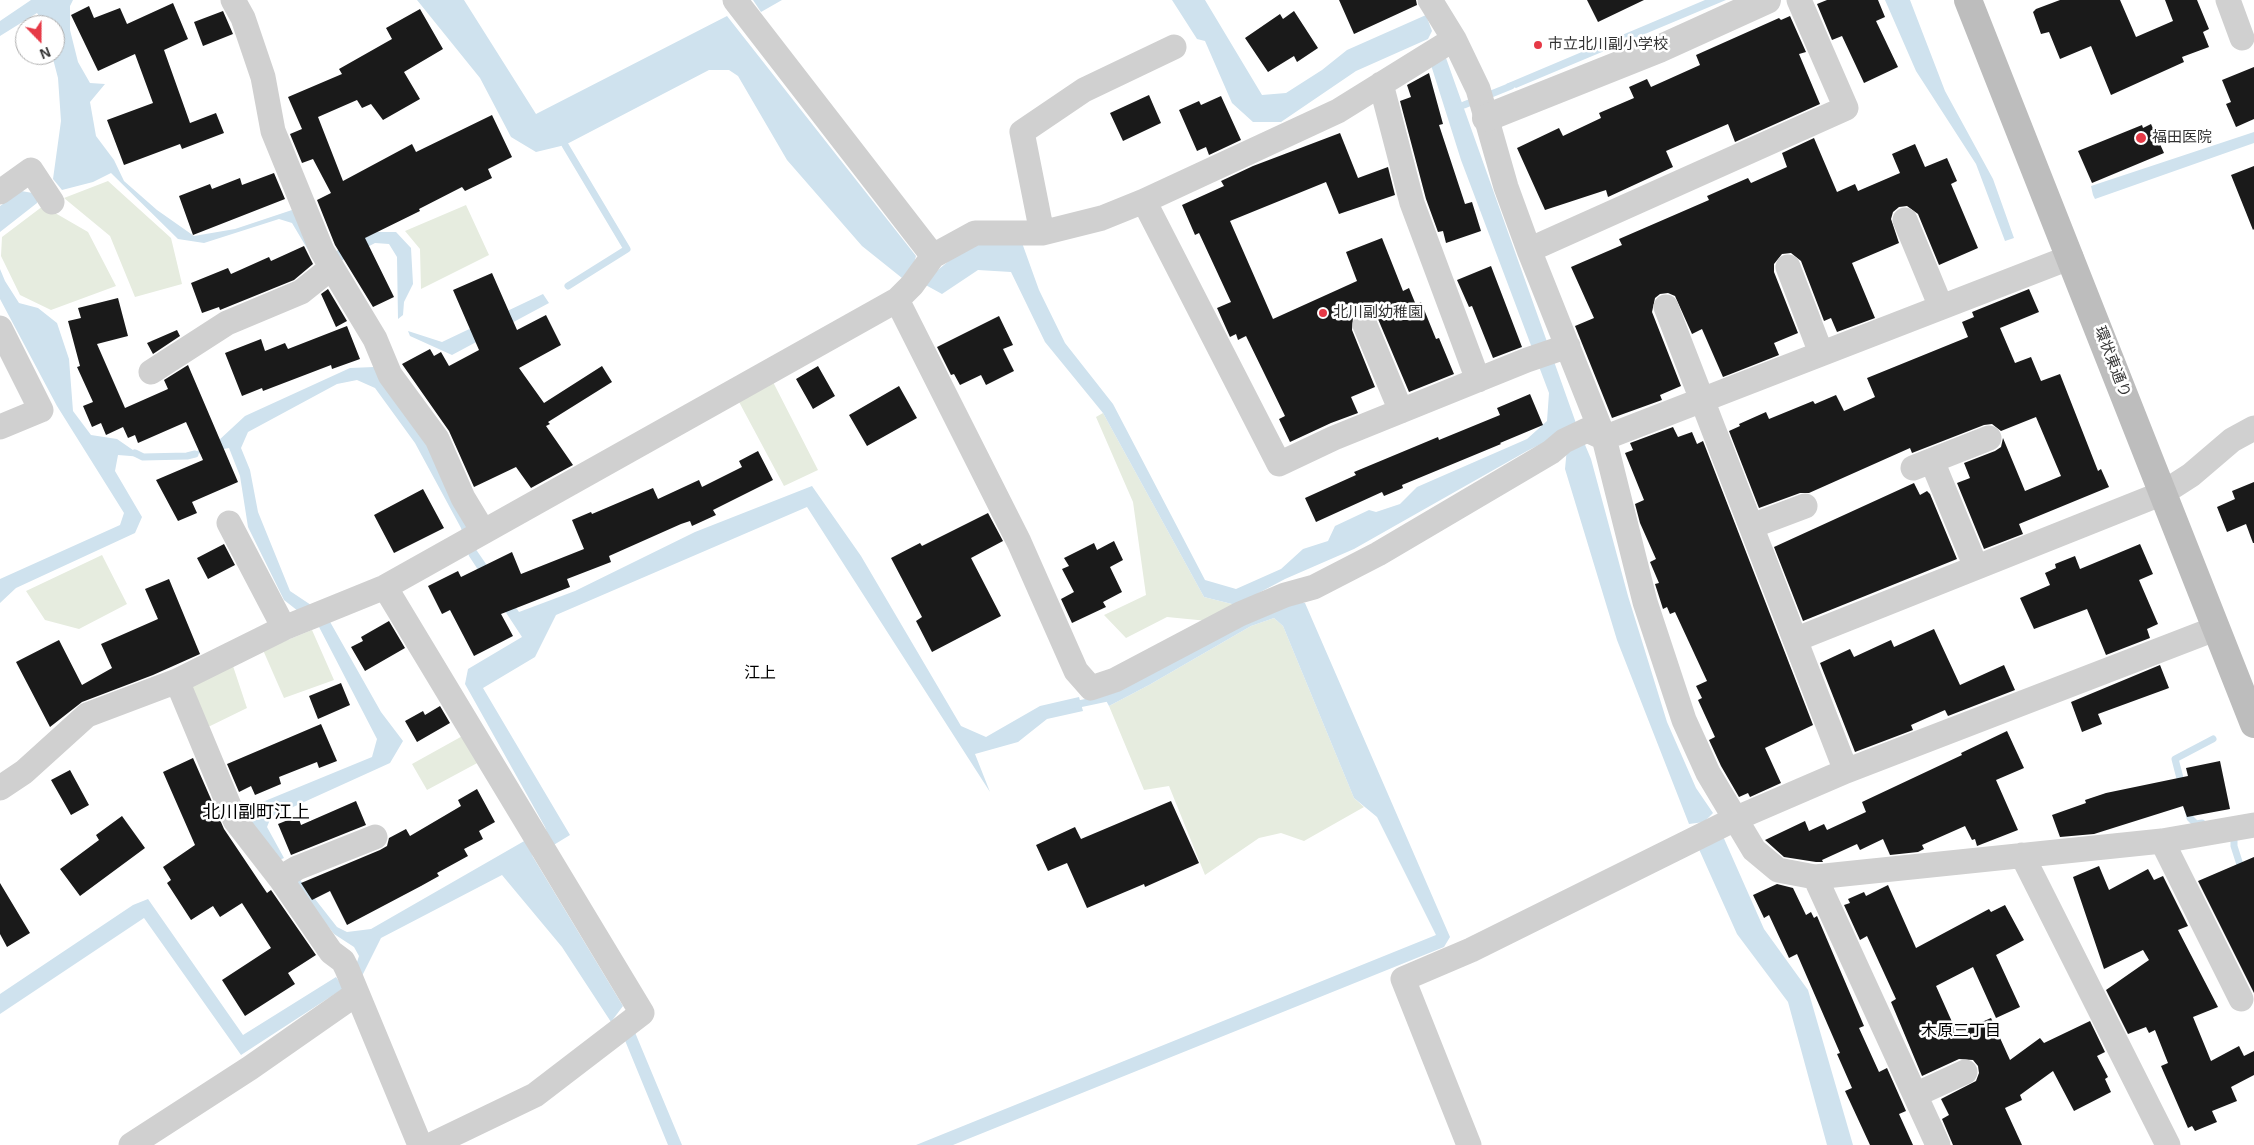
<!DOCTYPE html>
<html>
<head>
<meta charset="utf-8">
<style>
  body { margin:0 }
  #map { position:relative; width:2254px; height:1145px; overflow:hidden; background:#fff; font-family:Arial,sans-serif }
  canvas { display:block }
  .north { position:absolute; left:15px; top:15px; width:50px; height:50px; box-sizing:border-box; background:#fff; border:1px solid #adadad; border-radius:50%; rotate:158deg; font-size:14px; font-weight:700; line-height:20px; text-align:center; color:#333 }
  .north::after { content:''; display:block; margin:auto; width:18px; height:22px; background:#e63946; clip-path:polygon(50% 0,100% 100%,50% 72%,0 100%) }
</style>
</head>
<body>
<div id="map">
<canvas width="2254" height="1145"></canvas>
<div class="north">N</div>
</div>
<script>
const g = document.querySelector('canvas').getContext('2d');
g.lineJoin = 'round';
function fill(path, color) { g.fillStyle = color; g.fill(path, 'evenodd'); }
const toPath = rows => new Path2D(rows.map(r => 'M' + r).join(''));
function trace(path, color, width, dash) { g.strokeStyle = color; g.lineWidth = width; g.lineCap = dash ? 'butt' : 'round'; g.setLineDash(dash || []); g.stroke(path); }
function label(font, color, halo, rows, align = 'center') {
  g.font = font + ' Arial,"Noto Sans JP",sans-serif'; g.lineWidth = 5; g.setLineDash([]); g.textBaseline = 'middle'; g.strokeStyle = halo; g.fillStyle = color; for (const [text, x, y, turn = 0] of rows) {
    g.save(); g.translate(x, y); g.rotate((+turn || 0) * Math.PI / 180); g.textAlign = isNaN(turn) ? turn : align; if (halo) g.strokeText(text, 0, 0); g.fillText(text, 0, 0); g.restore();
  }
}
const green = toPath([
  [108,181,171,238,182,284,135,297,110,236,64,198],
  [466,205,489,255,421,289,420,249,405,231],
  [43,206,88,232,116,286,51,310,20,295,1,256,2,237],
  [772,380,818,470,784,486,738,400],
  [1103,413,1204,597,1236,605,1208,621,1167,617,1126,638,1104,615,1146,595,1133,502,1096,417],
  [102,555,127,604,79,629,45,620,26,591],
  [1274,618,1283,626,1354,798,1364,807,1304,841,1281,833,1259,838,1205,875,1169,786,1144,790,1109,706,1149,685,1251,626],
  [312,630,334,680,284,698,263,650],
  [232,663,247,708,204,729,185,686],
  [466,734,481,761,427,790,412,764]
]);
const water = toPath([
  [31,0,73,0,70,6,70,30,78,62,90,83,105,84,90,102,96,136,114,160,124,181,157,210,194,236,235,229,292,210,319,261,314,260,292,223,279,219,204,243,178,239,111,173,93,182,62,190,53,179,61,121,58,78,52,55,55,55,55,25,45,25,37,13,0,36,0,21],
  [417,0,464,0,536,114,727,16,916,256,912,270,902,278,862,246,787,160,738,76,729,70,709,70,565,145,536,152,511,137,480,78],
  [753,0,782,0,761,12],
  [1172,0,1205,0,1262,95,1286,93,1322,70,1347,50,1426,15,1432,31,1428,39,1356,71,1281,122,1253,122,1232,103,1205,41,1197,39],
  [1705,0,1726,0,1516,88,1506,84],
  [1885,0,1910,0,1945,91,1993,179,2014,238,2005,241,1976,164,1916,71],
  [1446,58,1577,426,1527,451,1354,549,1285,579,1236,605,1204,597,1103,413,1045,342,1011,272,978,270,942,294,922,283,950,260,978,244,1021,240,1039,290,1065,343,1113,404,1205,580,1236,589,1281,569,1303,549,1328,541,1335,526,1369,510,1376,512,1400,504,1417,487,1527,439,1547,421,1549,393,1461,160,1431,65],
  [2254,132,2254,143,2095,199,2093,195,2091,186],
  [21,191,39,194,37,203,0,232,0,206],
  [377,232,396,232,411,248,413,284,404,302,403,315,398,319,397,257,389,244,375,243,339,262,332,253],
  [0,269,5,281,19,303,38,308,57,323,69,359,73,411,91,435,117,439,143,457,118,455,115,471,142,517,135,533,16,588,0,603,0,579,120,525,124,513,57,406,0,299],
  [543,294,549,303,452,355,410,336,408,331,442,342],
  [374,367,426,439,463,515,475,548,519,612,575,591,695,532,812,486,861,556,961,726,986,737,1040,706,1079,697,1083,711,1047,719,1018,742,975,754,990,792,807,507,556,615,535,657,483,688,570,835,552,846,545,827,465,684,468,669,522,637,469,556,461,528,415,443,375,388,357,380,337,384,248,432,241,448,250,470,258,512,290,591,311,605,298,611,284,600,248,527,240,476,229,448,187,456,218,441,245,416,350,368],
  [1583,440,1591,459,1628,596,1667,722,1696,788,1713,813,1704,822,1689,824,1617,640,1565,469,1567,448],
  [1288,602,1305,603,1450,937,1444,947,953,1145,916,1145,1436,935,1377,817,1354,798,1283,626,1274,618,1251,626,1149,685,1109,706,1103,695],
  [329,620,381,712,403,741,390,763,271,817,267,827,284,858,277,861,243,810,372,757,377,739,318,625],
  [1722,834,1764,929,1808,990,1853,1145,1827,1145,1788,1002,1737,934,1698,847],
  [526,840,533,857,623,1006,611,1022,562,947,502,875,381,938,361,978,355,968,359,956,354,947,334,934,293,881,297,876,337,927,347,932,371,929],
  [148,899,243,1035,336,977,344,988,241,1055,144,918,0,1014,0,994,133,905],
  [634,1030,682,1145,668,1145,624,1038]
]);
const stream = toPath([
  [1464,105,1511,86],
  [565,145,627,249,568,286],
  [135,453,143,457,187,456,195,454],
  [1074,705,1112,697],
  [2182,786,2175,759,2213,739],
  [2188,809,2190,818,2196,824,2202,823],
  [2234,833,2234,846,2242,871]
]);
const building = toPath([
  [1339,0,1416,0,1417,5,1354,34],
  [1587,0,1644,0,1598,22],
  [1827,0,1878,0,1885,17,1876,21,1898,67,1864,83,1842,36,1832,40,1817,4],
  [2060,0,2120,0,2136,37,2173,21,2165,0,2197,0,2209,29,2203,32,2209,47,2182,57,2184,62,2111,95,2091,46,2060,59,2049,32,2041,34,2033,12,2036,9],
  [173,3,188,39,164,50,190,123,216,113,224,133,182,149,180,144,124,165,107,120,153,103,135,54,98,71,71,15,89,6,94,18,120,8,127,24],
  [420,9,443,49,404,72,420,99,383,120,371,104,362,108,357,100,318,117,343,181,412,144,416,152,492,115,512,157,488,169,492,178,465,191,462,187,419,209,420,211,365,238,394,297,373,307,335,245,317,200,331,193,313,159,302,163,290,134,302,129,288,97,342,74,339,69,392,39,386,28],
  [223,11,233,34,203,46,194,22],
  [1294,11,1318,48,1297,62,1294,56,1268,72,1245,38,1280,14,1283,19],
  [1790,16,1806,52,1799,54,1820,104,1735,142,1728,124,1666,151,1673,167,1608,197,1606,190,1545,210,1517,148,1559,128,1563,136,1601,118,1599,113,1634,98,1629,87,1647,79,1651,87,1700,65,1696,55,1779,18,1781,20],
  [2254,67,2254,119,2236,127,2226,104,2231,102,2222,80],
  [1429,73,1443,124,1439,125,1465,204,1472,202,1481,231,1446,243,1443,231,1438,232,1426,199,1400,101,1411,97,1407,85],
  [1149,95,1161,123,1123,141,1110,113],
  [1221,96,1241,140,1209,155,1206,147,1197,151,1179,110,1199,101,1201,105],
  [2151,124,2164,153,2092,183,2078,151,2142,125,2143,128],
  [1340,133,1358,178,1388,167,1395,195,1339,214,1326,182,1230,221,1273,319,1357,281,1346,252,1382,238,1403,291,1409,288,1416,305,1421,302,1436,339,1439,338,1454,374,1409,392,1378,319,1367,311,1360,312,1353,317,1352,330,1375,387,1351,397,1358,413,1331,423,1290,442,1279,419,1285,416,1246,336,1238,340,1236,334,1230,337,1217,308,1231,302,1199,233,1195,235,1182,205,1224,186,1221,181,1253,166],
  [1814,138,1837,192,1855,184,1858,191,1900,173,1892,154,1915,144,1925,167,1947,158,1957,181,1951,184,1978,248,1939,265,1918,214,1907,206,1899,207,1893,212,1891,219,1899,243,1852,263,1875,318,1837,332,1831,318,1824,321,1801,261,1791,253,1782,254,1774,264,1774,272,1798,333,1774,343,1779,355,1723,377,1702,329,1692,334,1675,296,1668,293,1660,294,1655,298,1652,312,1681,386,1660,395,1662,400,1612,418,1575,326,1594,318,1571,267,1622,245,1619,239,1709,200,1707,196,1748,178,1751,183,1787,167,1782,153],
  [2254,166,2254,229,2253,230,2231,175],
  [274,173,285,199,193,235,179,196,210,184,212,189,240,178,242,185],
  [304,246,313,264,294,280,220,310,219,307,202,313,191,283,228,268,231,274,269,257,271,261],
  [1491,266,1522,347,1493,358,1472,306,1469,307,1457,280],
  [492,273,517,330,546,315,561,345,519,368,544,403,602,366,612,382,548,422,550,424,546,426,573,465,531,488,516,467,474,487,449,431,402,364,430,349,434,356,441,352,449,366,479,350,453,290],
  [328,289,347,321,336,327,321,294],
  [2029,289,2039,312,2000,328,2015,363,2031,357,2041,381,2060,374,2098,471,2101,469,2109,487,2019,524,2023,534,1984,549,1957,483,1970,478,1964,463,1995,451,2001,447,2003,438,2025,491,2061,476,2036,417,2001,431,1992,424,1984,425,1912,453,1910,448,1809,493,1800,493,1759,508,1729,431,1740,426,1739,424,1766,412,1769,419,1813,401,1815,404,1836,395,1844,411,1875,397,1867,378,1968,337,1962,322,1974,317,1972,312],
  [118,298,128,336,97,344,125,408,168,389,164,380,188,365,238,482,192,502,197,513,178,521,156,480,203,460,186,422,138,443,135,435,128,438,123,427,106,435,101,423,92,427,83,406,93,402,77,367,80,366,68,321,81,318,78,308],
  [999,316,1013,345,1003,349,1014,371,986,385,981,375,960,385,954,374,951,375,937,347],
  [347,326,360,359,332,369,331,365,263,391,262,388,242,396,225,353,261,339,265,351,285,343,288,349],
  [177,330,180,336,153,354,147,343],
  [818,366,835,396,813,409,796,379],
  [899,386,917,418,867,446,849,415],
  [1530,394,1543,425,1500,443,1501,444,1402,485,1403,488,1384,496,1382,492,1316,522,1305,498,1356,475,1354,472,1438,437,1439,440,1500,415,1497,408],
  [1673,427,1678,437,1692,432,1697,444,1703,441,1813,725,1765,748,1781,783,1750,797,1748,793,1739,797,1721,766,1709,740,1715,737,1698,700,1702,698,1696,686,1707,681,1675,612,1670,614,1667,607,1663,609,1655,584,1659,583,1650,562,1656,559,1640,523,1635,504,1644,500,1625,453,1633,450,1630,443],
  [758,451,773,480,713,510,716,515,692,526,690,521,681,524,609,556,611,562,567,579,570,587,501,614,513,636,474,656,450,610,442,614,428,586,458,571,461,577,512,552,521,574,584,549,572,520,591,512,592,514,653,488,658,499,699,480,702,487,742,467,739,461],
  [2254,482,2254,543,2253,543,2246,524,2227,532,2217,507,2235,499,2232,491],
  [1914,483,1920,495,1927,491,1930,494,1957,559,1803,621,1774,547],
  [423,489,444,528,394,553,374,515],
  [988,513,1003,541,971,558,1001,616,932,652,916,621,922,617,891,558,920,543,922,546],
  [1114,541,1123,560,1110,567,1122,592,1103,602,1106,607,1072,623,1061,599,1074,592,1062,569,1069,566,1064,558,1094,543,1097,550],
  [224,544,235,565,208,579,197,558],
  [2140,544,2153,574,2139,580,2158,624,2147,629,2150,638,2106,655,2087,609,2034,629,2020,598,2050,585,2045,573,2056,568,2055,564,2075,556,2080,569],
  [169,579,200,654,153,675,82,702,50,727,16,662,59,640,82,685,112,668,101,644,158,619,145,589],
  [389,621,405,648,365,671,351,647,363,641,361,637],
  [1934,629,1960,685,2004,665,2015,690,1948,716,1945,710,1911,725,1913,730,1855,752,1820,663,1850,649,1854,657,1891,640,1894,647],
  [2160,665,2169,688,2098,714,2102,724,2082,732,2071,702],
  [341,683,350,705,318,719,309,696],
  [440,706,450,723,417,742,405,721,423,711,425,715],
  [321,724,337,761,319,768,317,762,279,777,281,784,255,795,251,786,239,792,227,764],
  [2007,731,2024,768,1996,780,2018,830,1977,846,1975,839,1972,840,1965,826,1922,845,1924,849,1918,852,1890,855,1883,839,1860,850,1857,844,1822,860,1823,862,1816,862,1784,857,1765,840,1805,821,1809,831,1824,824,1827,830,1866,812,1862,802,1962,755,1961,753],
  [193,758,224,829,267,893,271,890,316,955,288,973,295,984,245,1016,222,980,271,948,242,903,220,917,213,906,191,920,167,883,171,880,163,867,195,845,163,772],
  [2220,761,2230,809,2187,817,2183,806,2094,834,2060,837,2052,815,2086,803,2085,800,2106,793,2188,776,2186,768],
  [70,770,89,805,71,815,51,780],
  [477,789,495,822,479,831,483,839,464,849,468,856,437,873,439,876,421,886,347,925,330,891,312,900,301,883,380,850,387,846,389,838,406,829,410,836,461,806,458,800],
  [356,801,366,825,291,855,278,824,298,816,301,825],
  [1171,801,1199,863,1145,887,1144,884,1087,908,1067,863,1048,871,1036,845,1075,827,1081,839],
  [122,816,145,848,80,896,60,869,99,840,96,835],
  [2254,857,2254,993,2198,881],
  [2099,866,2109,890,2148,869,2154,880,2163,876,2188,926,2178,930,2218,1007,2193,1017,2211,1061,2239,1046,2244,1056,2254,1051,2254,1075,2231,1087,2237,1101,2212,1111,2217,1122,2195,1131,2192,1126,2188,1128,2161,1066,2168,1063,2155,1030,2149,1033,2146,1027,2128,1034,2106,990,2149,960,2143,950,2104,969,2073,877],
  [0,883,30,933,7,947,0,934],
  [1777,884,1793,888,1806,915,1811,912,1814,918,1817,916,1864,1026,1859,1028,1879,1072,1887,1068,1906,1111,1899,1114,1913,1145,1870,1145,1845,1091,1852,1088,1837,1054,1840,1053,1797,954,1789,958,1769,915,1764,918,1753,895],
  [1888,885,1916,948,1989,909,1991,912,2005,905,2024,940,1996,955,2020,1007,1996,1018,1973,967,1936,986,1957,1033,1991,1018,2010,1060,2040,1038,2044,1043,2090,1021,2105,1052,2097,1056,2108,1077,2105,1079,2111,1092,2074,1111,2053,1071,2020,1095,2022,1100,2005,1108,2022,1145,1953,1145,1942,1119,1949,1115,1941,1099,1976,1081,1979,1073,1978,1066,1973,1060,1959,1059,1922,1076,1891,1002,1896,999,1867,936,1860,940,1844,905,1850,903,1848,899,1864,892,1866,896]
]);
const minor = toPath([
  [233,0,243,18,263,77,273,131,322,251,375,339,390,375,437,439,463,498,483,531],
  [735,0,933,256],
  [1430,0,1454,39,1478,89,1506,187,1529,250,1604,438,1645,602,1684,720,1708,773,1754,850,1778,870,1815,877,2162,841,2254,825],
  [2228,0,2242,38],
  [1381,84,1412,203,1478,380],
  [0,192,31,170,52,202],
  [1144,201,1279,464,1334,438,1527,360,1568,346],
  [1905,220,1941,307],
  [1042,233,1022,132,1084,90,1174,47],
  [1529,250,1846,108,1799,0],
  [1788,267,1821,353],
  [897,300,1019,542,1076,671,1091,688,1115,680,1240,614,1285,595,1314,587,1378,554,1551,452,1564,441,1587,430,1604,438,2071,257],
  [1666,307,1846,771],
  [1365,325,1401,411],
  [0,328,41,410,0,427],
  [151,372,227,323,301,292,331,268],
  [1932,461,1976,567],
  [1913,468,1989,438],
  [229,523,284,628],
  [1752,526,1805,506],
  [385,587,642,1013,535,1095,431,1145],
  [1797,639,2163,493,2191,475,2232,440,2254,428],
  [177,681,235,820,280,878,331,952,343,961,347,969,420,1145],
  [0,788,24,772,87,715,177,681,284,628,385,587,897,300,912,285,933,256,975,233,1042,233,1102,218,1144,201,1338,111,1454,39],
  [2162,841,2241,999],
  [2022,855,2168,1145],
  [1815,877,1938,1145],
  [280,878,297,868,375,837],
  [1915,1095,1965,1072],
  [131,1145,250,1068,356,994],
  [1469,1145,1403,979,1471,950,1737,818,1846,771,2217,628]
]);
const tertiary = toPath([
  [1486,118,1659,49,1767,0]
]);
const secondary = toPath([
  [1968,0,2254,724]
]);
const markers = [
  [1538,45,5,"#e63946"],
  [2141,138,6,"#e63946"],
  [1323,313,5,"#e63946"]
];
const poiNames = [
  ["市立北川副小学校",1548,45],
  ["福田医院",2152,138],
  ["北川副幼稚園",1333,313]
];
const streetNames = [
  ["環状東通り",2112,362,69]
];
const neighbourhoodNames = [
  ["江上",760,674],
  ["木原三丁目",1961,1032]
];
const quarterNames = [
  ["北川副町江上",256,813]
];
fill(green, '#e6ecdf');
fill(water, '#cfe2ee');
trace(stream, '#cfe2ee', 7);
fill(building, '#1a1a1a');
trace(minor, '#d0d0d0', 25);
trace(tertiary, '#d0d0d0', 28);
trace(secondary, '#bdbdbd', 28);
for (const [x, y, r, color] of markers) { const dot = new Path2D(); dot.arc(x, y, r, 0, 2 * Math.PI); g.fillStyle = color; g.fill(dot); trace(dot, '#fff', 2); }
label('15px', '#333', '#fff', poiNames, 'left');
label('15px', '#333', '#fff', streetNames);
label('16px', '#000', '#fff', neighbourhoodNames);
label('18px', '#000', '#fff', quarterNames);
</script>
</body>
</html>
